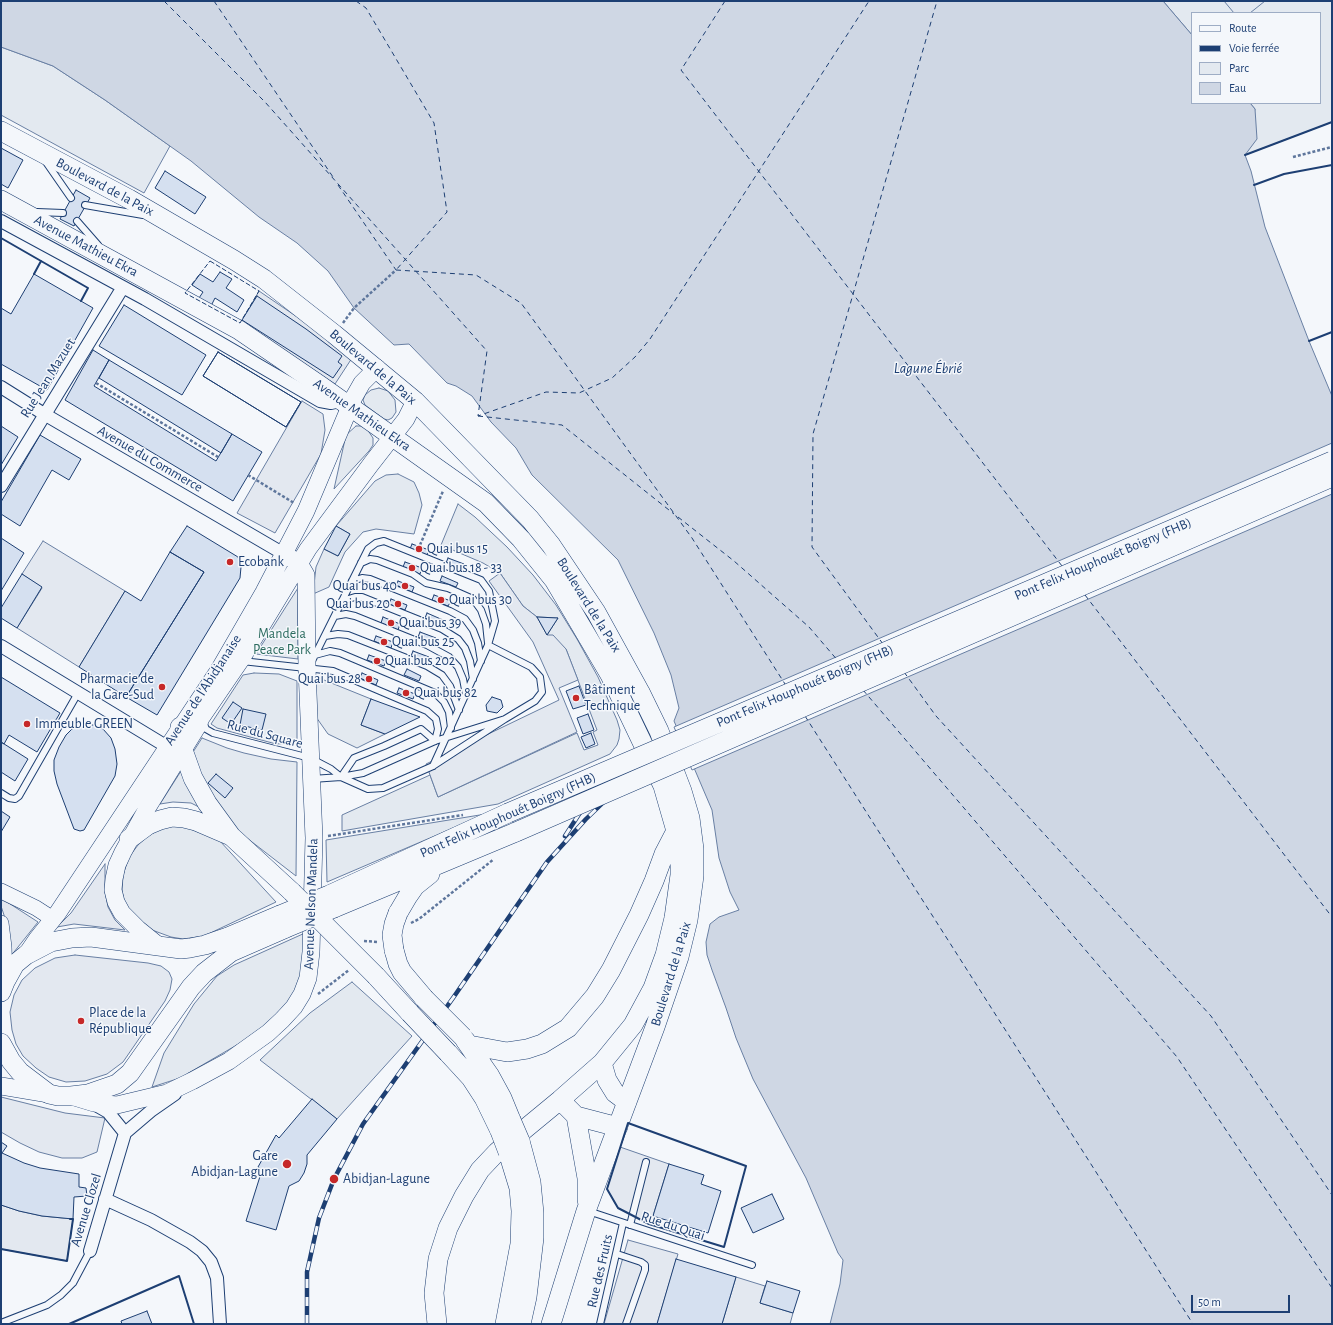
<!DOCTYPE html>
<html>
<head>
<meta charset="utf-8">
<style>
  body { margin:0 }
  #map { position:relative; width:1333px; height:1325px; overflow:hidden; background:#f4f7fb; font-family:"Alegreya Sans",sans-serif }
  canvas { display:block }
  .frame { position:absolute; inset:0; border:2px solid #1d3f73; pointer-events:none }
  .legend { position:absolute; left:1191px; top:12px; width:130px; height:92px; box-sizing:border-box; background:#f4f7fb; border:1px solid #9eadc5; margin:0; padding:5px 7px; list-style:none; font-size:12px; color:#1d3f73 }
  .legend li { display:flex; align-items:center; gap:8px; height:20px }
  .legend b { width:20px; border:1px solid #9eadc5 }
  .scale { position:absolute; left:1191px; top:1295px; width:99px; height:18px; box-sizing:border-box; border:2px solid #1d3f73; border-top:0; padding-left:5px; font-size:12px; line-height:14px; white-space:nowrap; color:#1d3f73; -webkit-text-stroke:3px #f4f7fb; paint-order:stroke }
</style>
</head>
<body>
<div id="map">
<canvas width="1333" height="1325"></canvas>
<div class="frame"></div>
<ul class="legend">
<li><b style="height:5px;background:#f4f7fb"></b>Route</li>
<li><b style="height:5px;background:#1d3f73"></b>Voie ferrée</li>
<li><b style="height:11px;background:#e3e9f0"></b>Parc</li>
<li><b style="height:11px;background:#cfd7e4"></b>Eau</li>
</ul>
<div class="scale">50 m</div>
</div>
<script>
const g = document.querySelector('canvas').getContext('2d');
g.lineJoin = 'round';
function fill(path, color) { g.fillStyle = color; g.fill(path, 'evenodd'); }
const toPath = rows => new Path2D(rows.map(r => 'M' + r).join(''));
function trace(path, color, width, dash) { g.strokeStyle = color; g.lineWidth = width; g.lineCap = dash ? 'butt' : 'round'; g.setLineDash(dash || []); g.stroke(path); }
function label(font, color, halo, rows, align = 'center') {
  g.font = font + ' "Alegreya Sans",sans-serif'; g.lineWidth = 3; g.setLineDash([]); g.textBaseline = 'middle'; g.strokeStyle = halo; g.fillStyle = color; for (const [text, x, y, turn = 0] of rows) {
    g.save(); g.translate(x, y); g.rotate((+turn || 0) * Math.PI / 180); g.textAlign = isNaN(turn) ? turn : align; if (halo) g.strokeText(text, 0, 0); g.fillText(text, 0, 0); g.restore();
  }
}
const green = toPath([
  [1163,1,1332,1,1332,122,1245,155,1255,109,1250,103,1320,103,1320,13,1192,13,1192,35,1163,1],
  [1,47,53,66,105,100,170,146,144,193,1,115,1,47],
  [379,388,388,391,395,400,396,412,392,418,388,420,384,419,365,405,363,400,365,395,371,390,379,388],
  [356,426,361,426,367,429,373,438,373,445,369,451,334,489,346,435,356,426],
  [398,474,414,482,419,493,422,505,414,534,376,529,363,532,345,552,329,587,313,594,316,567,324,549,338,556,350,534,336,526,375,481,386,475,398,474],
  [458,504,475,517,507,547,533,575,556,605,577,639,598,677,617,720,620,730,619,739,617,745,610,754,498,804,342,831,342,815,430,775,438,797,577,733,584,750,598,745,593,732,597,730,566,649,547,635,558,618,537,617,523,606,500,573,483,563,441,545,458,504],
  [298,588,298,659,256,654,287,605,298,588],
  [254,673,279,674,297,681,297,740,292,743,276,744,217,728,211,724,243,675,254,673],
  [314,676,371,699,361,725,385,734,357,748,328,734,316,717,314,676],
  [202,738,227,748,244,753,271,759,297,762,296,876,221,818,191,803,173,802,160,804,202,738],
  [486,814,327,882,326,840,486,814],
  [173,825,188,828,219,840,276,902,204,936,183,939,171,937,152,930,138,920,125,904,122,891,123,875,129,857,138,845,147,837,158,830,173,825],
  [305,933,300,980,290,1004,266,1028,180,1078,152,1087,164,1053,194,1004,217,976,234,965,305,933],
  [352,982,412,1036,337,1119,260,1060,310,1013,352,982]
]);
const parking = toPath([
  [1224,1,1265,1,1250,13,1234,13,1224,1],
  [259,291,306,323,352,358,335,384,241,323,259,291],
  [302,401,323,414,325,430,321,454,275,533,237,513,302,401],
  [43,541,125,591,79,667,17,628,42,588,22,574,43,541],
  [500,573,523,606,537,617,547,635,553,635,566,649,578,680,559,688,577,732,438,797,426,764,559,700,533,642,489,581,500,573],
  [105,864,105,892,108,907,115,920,125,930,74,924,57,927,71,913,105,864],
  [1,898,38,922,10,957,6,921,1,906,1,898],
  [75,955,148,963,161,966,169,972,172,979,170,990,165,1001,123,1062,107,1074,85,1081,66,1082,49,1077,36,1068,23,1056,16,1044,12,1030,10,1012,14,995,22,980,35,968,55,958,75,955],
  [1,1097,65,1113,105,1118,97,1152,82,1158,62,1158,39,1152,20,1143,1,1132,1,1097],
  [620,1147,669,1164,653,1216,649,1224,618,1208,607,1189,620,1147],
  [1,1205,19,1211,42,1216,73,1219,67,1261,1,1249,1,1205],
  [628,1240,678,1254,657,1324,604,1324,628,1240],
  [736,1277,765,1286,760,1303,793,1313,790,1324,722,1324,736,1277]
]);
const water = toPath([
  [1,1,1163,1,1192,35,1192,103,1250,103,1255,109,1257,139,1245,155,1251,171,1265,227,1309,341,1332,396,1332,1324,830,1324,840,1284,843,1260,838,1253,806,1178,753,1079,736,1038,726,1008,712,970,707,955,706,942,710,924,719,917,739,910,730,892,719,858,712,810,674,721,679,708,671,675,654,633,618,560,532,475,516,448,491,422,472,396,456,386,447,383,409,344,394,345,354,308,328,271,297,243,259,217,191,161,105,100,53,66,1,47,1,1]
]);
const pier = toPath([
  [1332,443,1332,494,692,770,674,727,1332,443]
]);
const ferry = toPath([
  [164,1,265,102,487,351,478,416,546,392,579,393,612,378,635,357,650,339,869,1],
  [214,1,333,177],
  [356,1,366,8,434,123,447,212,396,270],
  [725,1,681,70,1062,566],
  [338,185,396,270],
  [396,270,476,275,521,303,692,538,785,684],
  [478,416,562,425,674,514],
  [678,517,734,561,809,627,839,662],
  [1085,595,1332,917],
  [883,644,812,547,813,434,937,1],
  [904,672,936,716,1211,1016,1332,1195],
  [863,690,1177,1057,1332,1288],
  [805,716,1193,1324]
]);
const building = toPath([
  [1,148,23,160,8,188,1,184,1,148],
  [165,171,206,197,195,214,155,188,165,171],
  [76,190,90,198,74,226,60,219,76,190],
  [220,272,232,279,226,288,244,300,237,312,215,298,211,306,199,298,203,292,192,285,200,274,213,282,220,272],
  [34,274,93,308,47,390,1,364,1,308,11,314,34,274],
  [257,296,306,329,342,356,338,362,342,365,333,378,242,320,257,296],
  [124,305,206,355,182,395,99,346,124,305],
  [93,350,109,360,94,386,216,461,232,434,262,452,233,501,65,400,93,350],
  [218,352,301,402,286,427,203,376,218,352],
  [218,352,301,402,286,427,203,376,218,352],
  [109,360,232,434,221,453,99,378,109,360],
  [1,426,18,437,1,465,1,426],
  [40,435,81,459,69,480,52,470,20,526,1,514,1,502,40,435],
  [187,526,238,557,241,567,240,578,157,715,126,697,204,572,170,552,187,526],
  [336,526,350,534,338,556,324,549,336,526],
  [1,538,24,553,1,591,1,538],
  [412,544,429,550,427,555,410,549,412,544],
  [170,552,204,572,126,697,79,667,125,591,141,601,170,552],
  [448,558,464,564,462,569,446,563,448,558],
  [405,562,422,568,420,574,403,567,405,562],
  [22,574,42,587,17,628,1,618,1,608,22,574],
  [442,576,458,583,456,587,440,581,442,576],
  [398,581,414,587,412,592,396,585,398,581],
  [434,595,451,601,448,606,432,600,434,595],
  [391,599,407,605,405,610,389,604,391,599],
  [427,613,443,620,441,625,425,618,427,613],
  [383,617,400,624,398,630,381,623,383,617],
  [537,617,558,618,547,635,537,617],
  [420,632,436,638,434,643,418,637,420,632],
  [376,636,393,642,391,648,374,641,376,636],
  [413,651,429,657,427,662,411,656,413,651],
  [369,655,386,661,384,666,367,660,369,655],
  [407,669,421,676,419,681,404,675,407,669],
  [362,673,378,680,376,685,360,678,362,673],
  [1,677,60,713,37,752,9,735,4,744,1,742,1,677],
  [579,686,586,705,573,709,566,691,579,686],
  [399,688,415,694,413,699,397,693,399,688],
  [492,697,501,700,503,707,497,713,487,711,486,705,492,697],
  [371,699,420,717,385,734,361,725,371,699],
  [233,702,242,708,231,724,222,718,233,702],
  [243,709,266,714,262,730,240,725,243,709],
  [588,714,594,730,583,734,577,718,588,714],
  [83,725,94,725,103,729,111,738,115,749,117,764,115,776,84,830,80,831,74,829,57,784,54,771,54,760,59,747,66,735,72,729,83,725],
  [591,733,595,744,586,748,581,737,591,733],
  [1,742,28,759,15,781,1,772,1,742],
  [216,774,233,788,225,798,208,783,216,774],
  [1,811,10,817,1,832,1,811],
  [312,1099,337,1119,307,1155,307,1164,304,1173,299,1181,289,1186,276,1230,246,1221,262,1170,258,1167,276,1135,279,1138,312,1099],
  [1,1142,7,1146,2,1153,24,1163,40,1168,79,1174,79,1187,86,1188,87,1196,74,1197,73,1219,42,1216,19,1211,1,1205,1,1142],
  [669,1164,704,1175,701,1184,721,1191,708,1233,653,1216,669,1164],
  [772,1194,784,1219,753,1233,741,1208,772,1194],
  [676,1259,736,1277,722,1324,657,1324,676,1259],
  [767,1281,800,1291,793,1313,760,1303,767,1281],
  [147,1311,152,1324,122,1324,121,1321,147,1311]
]);
const path = toPath([
  [1293,157,1332,147],
  [343,323,354,308,396,270],
  [96,383,218,457],
  [139,456,144,447],
  [248,475,294,503],
  [420,545,443,491],
  [328,836,463,815],
  [411,923,419,919,494,859],
  [364,941,378,942],
  [318,994,349,970]
]);
const service = toPath([
  [46,162,71,198],
  [85,205,143,215],
  [37,212,63,213],
  [77,221,98,245],
  [361,563,370,559,377,560,413,574,426,583,448,588,473,599,481,610,486,624,488,643],
  [352,581,362,578,370,579,450,611,465,619,473,630,478,643,481,661],
  [342,601,355,597,362,597,442,629,458,639,465,648,470,661,473,679],
  [335,616,346,614,355,616,427,645,449,657,458,667,463,679,466,695],
  [325,636,338,634,348,635,427,666,442,675,450,686,459,710],
  [315,655,330,651,340,653,435,693,444,702,449,712,451,728],
  [242,661,333,671,427,711,436,719,438,729,435,741],
  [312,661,368,549,376,543,384,541,481,580,489,591,495,621,488,645,433,766],
  [203,722,206,729,213,733,310,758,331,769,341,777,368,789,383,788,433,766,505,719],
  [341,777,354,758,384,746,421,729,435,741],
  [312,779,341,777,363,773,435,741,505,719,535,701,542,692,540,677,531,667,488,645],
  [1,793,9,798,15,799,19,796,78,693],
  [588,1211,752,1265],
  [630,1225,646,1162],
  [617,1254,641,1262,645,1265,645,1270,626,1324],
  [1,1323,47,1305,61,1295,73,1283,90,1251],
  [600,1324,623,1223]
]);
const minor = toPath([
  [1,221,145,299,320,401,331,403,341,401],
  [1,387,44,414,284,554],
  [1,486,123,287],
  [1,646,174,751],
  [94,1104,108,1112,125,1133],
  [105,1199,151,1220,190,1242,202,1251,211,1262,217,1278,220,1324],
  [90,1251,125,1133,152,1110,175,1094]
]);
const tertiary = toPath([
  [1,891,36,908,53,919],
  [1,923,4,947,5,982]
]);
const secondary = toPath([
  [159,946,138,929,122,913,116,902,113,890,114,879,117,865,123,852,149,805,197,727,201,718,240,661,308,549,371,464,406,419,415,401],
  [26,955,37,939,57,914,219,670,264,592,306,511,354,397,362,383,377,368],
  [1,1086,49,1094],
  [71,1096,94,1103,117,1105,167,1093,192,1081,229,1061,268,1033,282,1020,294,1007,302,994,308,978,311,952,314,838,307,669,306,575,299,563,284,554]
]);
const primary = toPath([
  [1,131,129,199,234,260,264,279,334,334,415,401,530,519,551,545,596,612,640,692,659,731,682,791,690,818,694,849,694,876,688,920,679,957,655,1027,586,1211,551,1324],
  [1,200,239,330,321,386,486,503,521,539,554,580,610,675,663,786,676,831,680,857,680,875,674,918,665,955,653,988,633,1025,602,1063,560,1100,497,1152,480,1170,464,1196,448,1228,438,1259,434,1293,437,1324],
  [180,727,183,750,193,778,207,803,231,836,292,892],
  [129,839,148,825,160,820,172,817,184,818,196,821,231,836],
  [329,895,508,813],
  [334,908,516,832],
  [398,913,408,896,415,886,430,874],
  [394,950,398,964,402,972,424,998],
  [376,976,410,1013],
  [1,992,5,982,15,964,26,955,51,942,72,938,91,937,181,949,190,948,205,945,228,937,280,915],
  [465,1040,490,1076,502,1098,511,1120],
  [1,1043,11,1061,20,1072,49,1094,58,1096,71,1096,88,1094,117,1084,130,1073,191,987,204,973,231,952,286,928],
  [469,1045,507,1052,527,1049,542,1044,568,1028,595,996,611,970,639,915,654,881,664,854,676,831],
  [448,1053,471,1078,484,1098,500,1131],
  [602,1063,607,1080,615,1093,627,1102],
  [560,1100,576,1116,587,1178,587,1200],
  [576,1116,618,1127],
  [520,1141,531,1182,534,1213,534,1238,527,1297,521,1324],
  [505,1324,520,1244,521,1211,519,1188,508,1152]
]);
const rail = toPath([
  [565,836,583,808,614,779,639,764,1332,469],
  [307,1324,307,1272,319,1218,334,1179,363,1124,453,998,547,862,586,819,611,795,643,773,1332,479]
]);
const primaryBridge = toPath([
  [508,813,1332,461],
  [516,832,1332,477],
  [292,892,376,976],
  [280,915,329,895],
  [286,928,334,908],
  [394,950,392,935,394,924,398,913],
  [424,998,463,1037],
  [410,1013,448,1053],
  [511,1120,520,1141],
  [500,1131,508,1152]
]);
const fence = toPath([
  [210,261,259,291,240,323,185,293,210,261]
]);
const wall = toPath([
  [1245,155,1332,122],
  [1254,185,1284,174,1332,165],
  [1,238,88,288,81,301],
  [34,274,41,261],
  [1309,341,1332,332],
  [628,1123,746,1166,724,1247,649,1224,618,1208,607,1189,628,1123],
  [1,1249,67,1261,73,1219,70,1219],
  [69,1324,179,1276,194,1324]
]);
const markers = [
  [419,549,4,"#c62828"],
  [230,562,4,"#c62828"],
  [412,568,4,"#c62828"],
  [405,586,4,"#c62828"],
  [441,600,4,"#c62828"],
  [398,604,4,"#c62828"],
  [391,623,4,"#c62828"],
  [384,642,4,"#c62828"],
  [377,661,4,"#c62828"],
  [369,679,4,"#c62828"],
  [162,687,4,"#c62828"],
  [406,693,4,"#c62828"],
  [576,698,4,"#c62828"],
  [27,724,4,"#c62828"],
  [81,1021,4,"#c62828"],
  [287,1164,5,"#c62828"],
  [334,1179,5,"#c62828"]
];
const streetNames = [
  ["Boulevard de la Paix",105,187,28],
  ["Avenue Mathieu Ekra",86,246,28],
  ["Boulevard de la Paix",373,367,40],
  ["Rue Jean Mazuet",48,378,-58],
  ["Avenue Mathieu Ekra",362,415,35],
  ["Avenue du Commerce",150,459,30],
  ["Pont Felix Houphouét Boigny (FHB)",1103,559,-23],
  ["Boulevard de la Paix",589,605,58],
  ["Pont Felix Houphouét Boigny (FHB)",805,686,-23],
  ["Avenue de l'Abidjanaise",203,690,-57],
  ["Rue du Square",265,734,15],
  ["Pont Felix Houphouét Boigny (FHB)",508,815,-24],
  ["Avenue Nelson Mandela",311,904,-88],
  ["Boulevard de la Paix",671,974,-73],
  ["Avenue Clozel",86,1210,-73],
  ["Rue du Quai",673,1226,18],
  ["Rue des Fruits",600,1271,-77]
];
const poiNames = [
  ["Quai bus 15",427,549],
  ["Ecobank",238,562],
  ["Quai bus 18 - 33",420,568],
  ["Quai bus 40",397,586,"right"],
  ["Quai bus 30",449,600],
  ["Quai bus 20",390,604,"right"],
  ["Quai bus 39",399,623],
  ["Quai bus 25",392,642],
  ["Quai bus 202",385,661],
  ["Pharmacie de",154,679,"right"],
  ["la Gare-Sud",154,695,"right"],
  ["Quai bus 28",361,679,"right"],
  ["Bâtiment",584,690],
  ["Technique",584,706],
  ["Quai bus 82",414,693],
  ["Immeuble GREEN",35,724],
  ["Place de la",89,1013],
  ["République",89,1029],
  ["Gare",278,1156,"right"],
  ["Abidjan-Lagune",278,1172,"right"],
  ["Abidjan-Lagune",343,1179]
];
const parkNames = [
  ["Mandela",282,634],
  ["Peace Park",282,650]
];
const waterNames = [
  ["Lagune Ébrié",928,368]
];
fill(green, '#e3e9f0');
trace(green, '#687fa3', 1);
fill(parking, '#e3e8f0');
trace(parking, '#687fa3', 1);
fill(water, '#cfd7e4');
trace(water, '#687fa3', 1);
fill(pier, '#f4f7fb');
trace(pier, '#687fa3', 1);
trace(ferry, '#1d3f73', 1, [5, 4]);
fill(building, '#d5e0f0');
trace(building, '#1d3f73', 1);
trace(service, '#1d3f73', 8);
trace(minor, '#1d3f73', 14);
trace(tertiary, '#1d3f73', 16);
trace(secondary, '#1d3f73', 18);
trace(primary, '#1d3f73', 20);
trace(path, '#5e769c', 2.5, [3, 2]);
trace(service, '#f4f7fb', 6);
trace(minor, '#f4f7fb', 12);
trace(tertiary, '#f4f7fb', 15);
trace(secondary, '#f4f7fb', 17);
trace(primary, '#f4f7fb', 19);
trace(rail, '#1d3f73', 4.5);
trace(rail, '#f4f7fb', 3, [9]);
trace(primaryBridge, '#1d3f73', 20, []);
trace(primaryBridge, '#f4f7fb', 19);
trace(fence, '#1d3f73', 1, [5, 2]);
trace(wall, '#1d3f73', 2);
for (const [x, y, r, color] of markers) { const dot = new Path2D(); dot.arc(x, y, r, 0, 2 * Math.PI); g.fillStyle = color; g.fill(dot); trace(dot, '#f4f7fb', 1.5); }
label('14px', '#1d3f73', '#f4f7fb', streetNames);
label('14px', '#1d3f73', '#f4f7fb', poiNames, 'left');
label('14px', '#2c6c60', '#f4f7fb', parkNames);
label('italic 15px', '#1d3f73', '#f4f7fb', waterNames);
</script>
</body>
</html>
